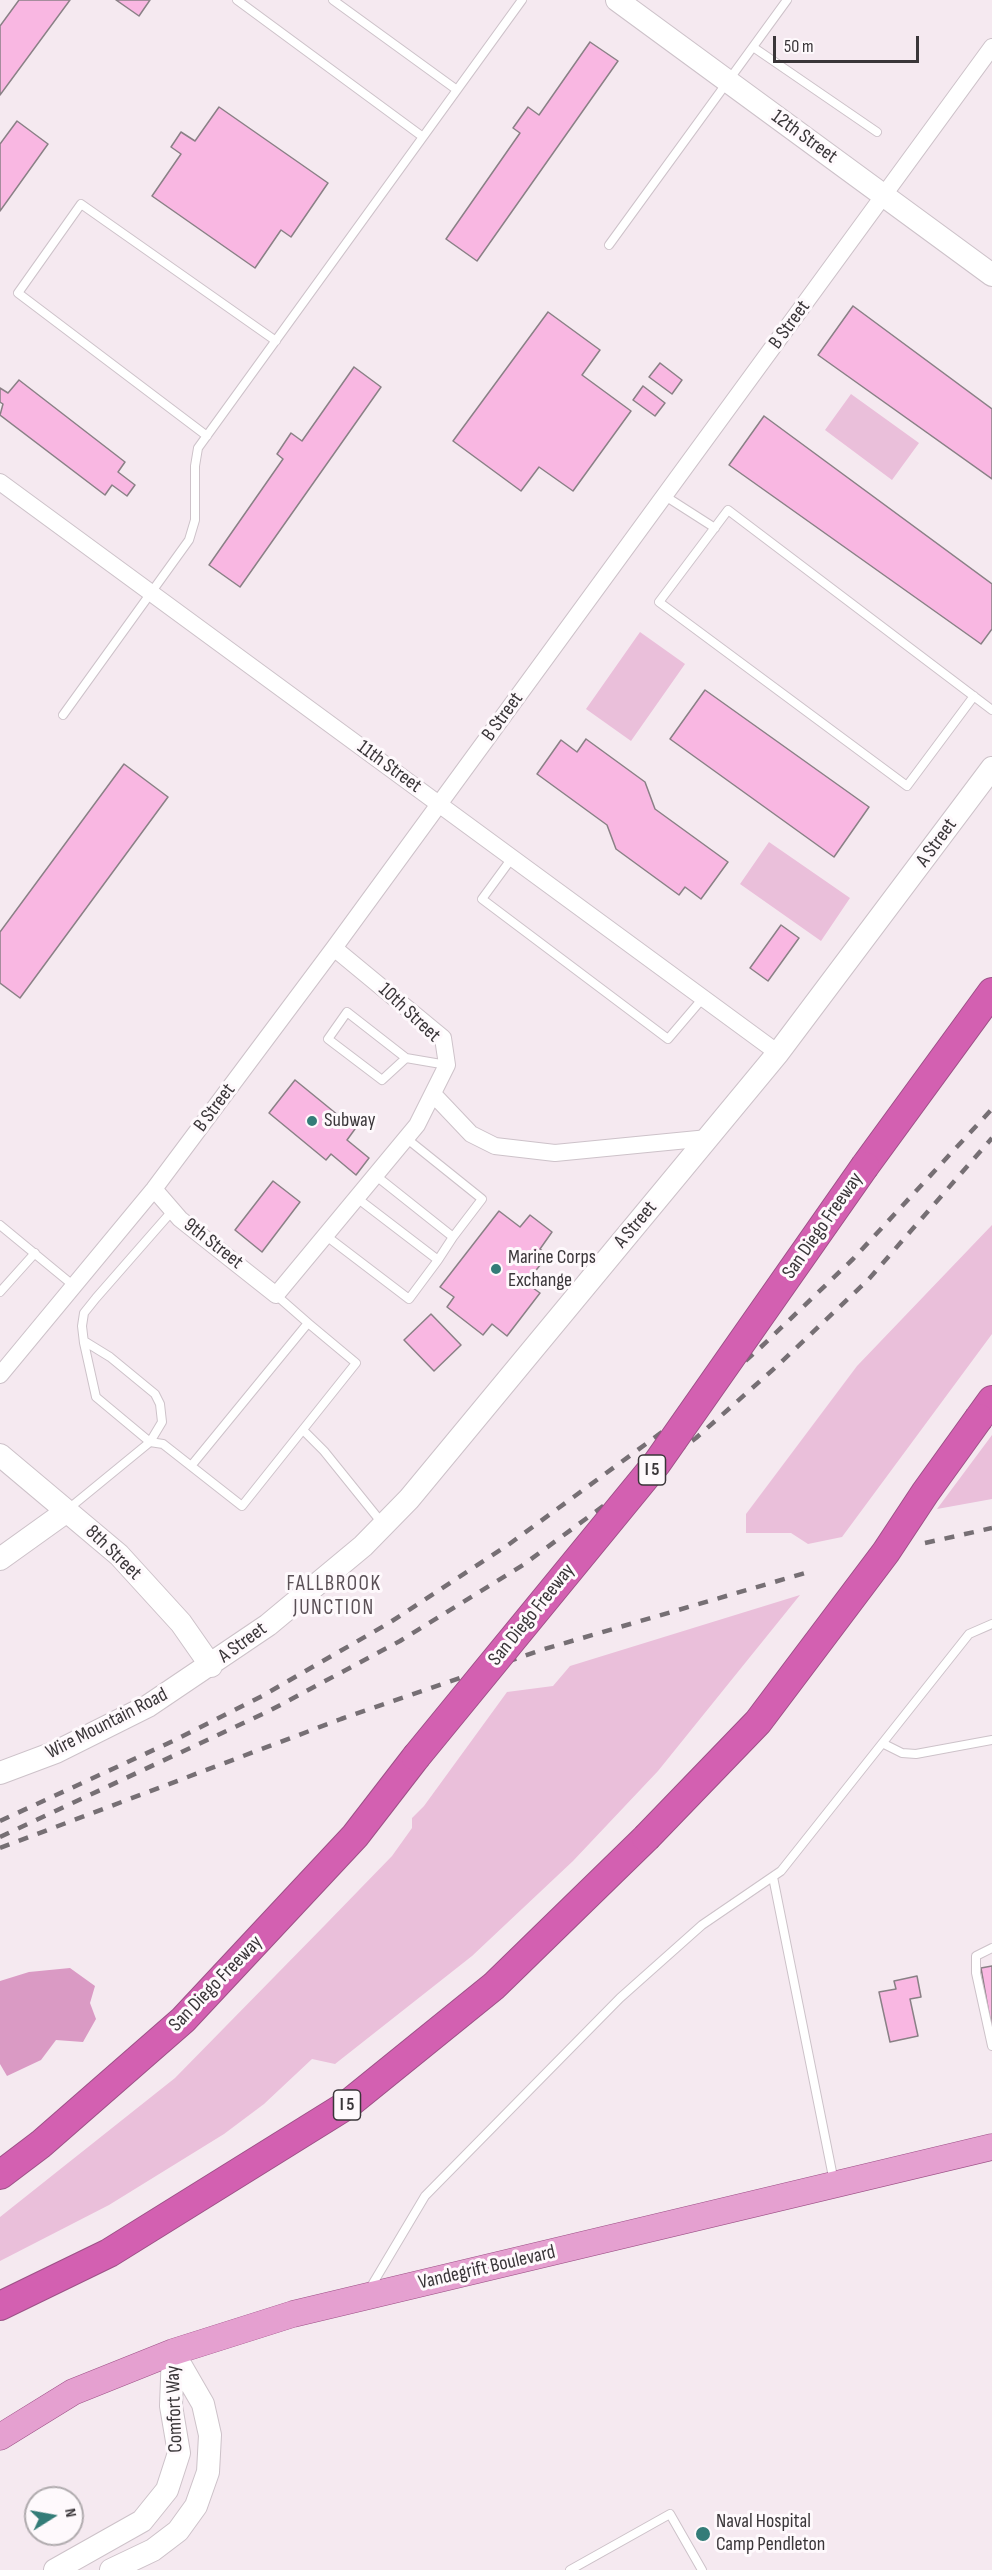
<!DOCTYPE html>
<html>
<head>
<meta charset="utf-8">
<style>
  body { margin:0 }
  #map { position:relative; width:992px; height:2570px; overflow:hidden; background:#f5e9f0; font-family:"Sofia Sans Condensed",sans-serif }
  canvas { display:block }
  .north { position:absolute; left:24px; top:2486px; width:60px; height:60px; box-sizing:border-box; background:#fef9fc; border:2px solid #b0abae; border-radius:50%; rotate:79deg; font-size:16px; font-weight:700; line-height:24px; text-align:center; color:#3a3639 }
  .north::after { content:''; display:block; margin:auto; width:21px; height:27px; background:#347c78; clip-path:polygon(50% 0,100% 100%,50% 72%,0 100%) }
  .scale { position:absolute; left:773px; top:36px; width:146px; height:27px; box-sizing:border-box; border:3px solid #3a3639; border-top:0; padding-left:8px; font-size:18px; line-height:21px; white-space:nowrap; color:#3a3639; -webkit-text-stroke:4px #fef9fc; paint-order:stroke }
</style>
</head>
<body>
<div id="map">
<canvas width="992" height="2570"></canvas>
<div class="north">N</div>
<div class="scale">50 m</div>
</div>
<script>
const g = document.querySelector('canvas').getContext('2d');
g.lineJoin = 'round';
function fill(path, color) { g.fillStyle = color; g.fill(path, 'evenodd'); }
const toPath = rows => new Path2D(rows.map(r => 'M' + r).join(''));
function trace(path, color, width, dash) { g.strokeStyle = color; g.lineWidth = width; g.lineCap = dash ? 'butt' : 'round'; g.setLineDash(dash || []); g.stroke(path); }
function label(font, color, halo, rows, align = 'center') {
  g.font = font + ' "Sofia Sans Condensed",sans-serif'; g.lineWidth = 6; g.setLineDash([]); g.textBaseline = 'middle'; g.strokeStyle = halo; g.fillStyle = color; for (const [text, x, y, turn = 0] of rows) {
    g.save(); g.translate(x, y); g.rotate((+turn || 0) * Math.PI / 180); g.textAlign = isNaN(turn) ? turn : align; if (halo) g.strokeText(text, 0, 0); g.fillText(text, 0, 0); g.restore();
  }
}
const green = toPath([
  [851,394,919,443,892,480,825,430],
  [640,632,685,664,631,741,586,709],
  [769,842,850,898,821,941,740,884],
  [992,1225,992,1334,842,1537,808,1544,791,1533,746,1533,746,1514,857,1366],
  [992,1435,992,1499,937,1509],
  [800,1595,658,1771,573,1861,472,1956,335,2064,312,2059,264,2104,224,2134,109,2205,0,2261,0,2217,175,2078,325,1925,392,1856,412,1828,412,1818,424,1806,507,1692,553,1686,570,1666]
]);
const forest = toPath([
  [70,1968,95,1986,90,2003,96,2019,83,2042,56,2040,41,2060,7,2076,0,2064,0,1981,29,1972]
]);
const building = toPath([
  [19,0,70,0,0,95,0,26,19,0],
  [116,0,150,0,139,16,116,0],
  [590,42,618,61,477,261,446,239,520,133,513,128,528,107,539,115,590,42],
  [219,107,328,183,291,237,281,230,255,268,152,196,181,154,171,147,181,132,195,141,219,107],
  [17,121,48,144,0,211,0,144,17,121],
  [853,306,992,409,992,479,818,355,853,306],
  [548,312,600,350,582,375,631,411,573,491,539,467,521,491,453,441,548,312],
  [660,363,682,380,672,394,649,377,660,363],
  [354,367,381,387,240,587,209,565,283,459,277,454,291,433,302,441,354,367],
  [19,380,125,462,118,472,135,485,127,496,112,485,105,495,0,415,3,404,0,402,0,388,8,393,19,380],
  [643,386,665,403,655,416,633,400,643,386],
  [764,416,992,584,992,629,981,644,729,465,764,416],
  [705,690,869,807,834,857,670,739,705,690],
  [586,739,645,782,655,809,728,862,701,899,685,887,679,895,616,849,607,825,537,774,561,740,577,752,586,739],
  [124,764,168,797,20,998,0,983,0,932,124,764],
  [781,925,799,938,768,981,750,968,781,925],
  [295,1080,355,1129,347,1140,369,1158,356,1175,331,1154,326,1160,269,1113,295,1080],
  [273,1181,300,1202,262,1252,235,1230,273,1181],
  [499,1211,520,1227,530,1215,552,1232,540,1249,548,1255,526,1283,540,1293,507,1336,492,1324,483,1335,447,1307,454,1297,440,1287,499,1211],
  [431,1314,461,1345,434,1371,404,1340,431,1314],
  [992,1966,992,2031,981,1968,992,1966],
  [917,1976,921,1997,910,1999,918,2036,890,2042,879,1992,896,1989,894,1981,917,1976]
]);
const lane = toPath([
  [237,0,423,137],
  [333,0,457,90],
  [753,47,877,132],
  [609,245,787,0],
  [207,436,18,293,81,204,276,341],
  [665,496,715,528],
  [974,696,907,786,659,602,728,510,992,710],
  [63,715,189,540,195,520,195,466,198,448,522,0],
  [512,858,482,899,668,1039,703,998],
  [406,1058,382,1080,328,1039,347,1012,406,1058,447,1065],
  [375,1175,453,1237,482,1199,406,1138],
  [0,1225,74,1286],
  [325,1235,409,1299,438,1260,357,1198],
  [438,1260,453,1237],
  [0,1292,35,1253],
  [276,1295,308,1323],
  [84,1341,110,1357,155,1394,160,1404,162,1422,150,1442,96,1397,84,1343,82,1326,84,1313,96,1298,173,1210],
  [303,1430,324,1451,382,1523],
  [67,1510,150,1442,163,1444,242,1506,356,1363,308,1323,191,1466],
  [884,1744,902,1753,916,1754,992,1740],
  [773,1877,834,2182],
  [992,1948,976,1956,976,1973,992,2046],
  [369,2290,425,2196,620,1998,702,1925,781,1871,969,1634,992,1624],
  [570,2570,670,2514,702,2570]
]);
const street = toPath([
  [0,482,778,1053],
  [434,1095,471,1134,495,1146,555,1153,708,1138],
  [154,1189,180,1219,276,1295,417,1125,447,1065,443,1038,334,948],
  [0,1375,154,1189,334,948,992,47]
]);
const secondary = toPath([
  [617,0,992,275],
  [0,1455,119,1555,181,1623,211,1666],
  [0,1559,67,1511],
  [0,1773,56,1752,148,1706,268,1625,363,1546,409,1499,778,1053,992,768],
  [55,2570,142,2521,167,2490,179,2453,171,2406,173,2352],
  [111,2570,153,2550,178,2531,196,2506,208,2472,210,2435,203,2404,173,2352]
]);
const primary = toPath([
  [0,2437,73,2392,173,2352,293,2314,992,2147]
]);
const highway = toPath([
  [865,1166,992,992],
  [979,1418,992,1400],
  [0,2175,41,2144,183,2020,355,1836,416,1757],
  [0,2306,109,2253,347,2105,494,1986,646,1838]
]);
const rail = toPath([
  [925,1543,992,1528],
  [0,1821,173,1741,262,1696,389,1623,508,1545,680,1419,761,1347,853,1259,992,1109],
  [0,1837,269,1711,400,1641,523,1565,696,1438,777,1366,868,1280,992,1138],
  [0,1848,341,1719,541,1650,812,1571]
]);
const highwayBridge = toPath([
  [416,1757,657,1463,865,1166],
  [646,1838,758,1722,886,1552,925,1493,979,1418]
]);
const markers = [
  [312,1121,6,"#347c78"],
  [496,1269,6,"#347c78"],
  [703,2534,8,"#347c78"]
];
const shields = [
  [652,1470,27],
  [347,2105,27]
];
const shieldNames = [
  ["I 5",652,1470],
  ["I 5",347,2105]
];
const streetNames = [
  ["12th Street",804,137,36],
  ["B Street",790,325,-54],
  ["B Street",503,717,-54],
  ["11th Street",389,767,36],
  ["A Street",937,843,-54],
  ["10th Street",409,1013,43],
  ["B Street",215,1108,-53],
  ["A Street",636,1225,-50],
  ["San Diego Freeway",823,1226,-55],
  ["9th Street",213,1244,38],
  ["8th Street",113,1553,44],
  ["San Diego Freeway",532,1615,-51],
  ["A Street",243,1643,-36],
  ["Wire Mountain Road",107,1724,-27],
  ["San Diego Freeway",216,1984,-46],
  ["Vandegrift Boulevard",487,2268,-13],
  ["Comfort Way",175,2409,-92]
];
const poiNames = [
  ["Subway",324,1121],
  ["Marine Corps",508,1258],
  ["Exchange",508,1281],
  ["Naval Hospital",716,2522],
  ["Camp Pendleton",716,2545]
];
const neighbourhoodNames = [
  ["FALLBROOK",334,1585],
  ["JUNCTION",334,1609]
];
fill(green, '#eabfda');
fill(forest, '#da9ac4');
fill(building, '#f9b7e2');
trace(building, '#8a8086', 1.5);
trace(lane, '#cdc2c9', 10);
trace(street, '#cdc2c9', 18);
trace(secondary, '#cdc2c9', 24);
trace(primary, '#9d5187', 27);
trace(highway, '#9d5187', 30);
trace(lane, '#fff', 8);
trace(street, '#fff', 16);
trace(secondary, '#fff', 22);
trace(primary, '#e5a0d0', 26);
trace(highway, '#d360b1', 28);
trace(rail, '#766f74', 4.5, [10, 10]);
trace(highwayBridge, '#9d5187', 30, []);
trace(highwayBridge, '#d360b1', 28);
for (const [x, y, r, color] of markers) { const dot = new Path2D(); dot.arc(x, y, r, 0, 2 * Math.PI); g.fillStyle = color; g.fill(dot); trace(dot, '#fef9fc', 2); }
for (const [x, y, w] of shields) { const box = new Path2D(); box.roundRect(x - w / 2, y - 15, w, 30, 4.5); g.fillStyle = '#fef9fc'; g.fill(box); trace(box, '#3a3639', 1.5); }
label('bold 18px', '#3a3639', null, shieldNames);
label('20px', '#3a3639', '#fef9fc', streetNames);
label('20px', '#3a3639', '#fef9fc', poiNames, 'left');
g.letterSpacing = '1.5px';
label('21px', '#5a5056', '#fef9fc', neighbourhoodNames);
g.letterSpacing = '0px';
</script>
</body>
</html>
